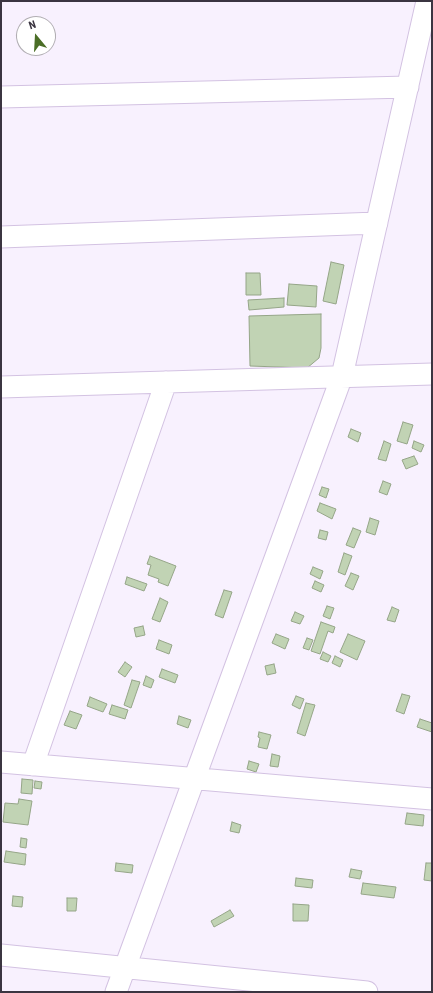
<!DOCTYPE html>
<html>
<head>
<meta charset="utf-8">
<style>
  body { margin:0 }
  #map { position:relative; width:433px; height:993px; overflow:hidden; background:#f8f1fe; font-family:"Roboto Condensed",sans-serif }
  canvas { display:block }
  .frame { position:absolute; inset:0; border:2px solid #3b3541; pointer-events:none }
  .north { position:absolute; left:16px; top:16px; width:40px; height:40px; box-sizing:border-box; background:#fff; border:1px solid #b1aeb3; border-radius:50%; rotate:342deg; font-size:11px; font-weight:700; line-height:16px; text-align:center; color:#3b3541 }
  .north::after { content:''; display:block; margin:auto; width:14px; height:18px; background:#4b6e27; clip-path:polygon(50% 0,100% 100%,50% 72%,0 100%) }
</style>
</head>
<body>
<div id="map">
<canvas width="433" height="993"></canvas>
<div class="frame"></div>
<div class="north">N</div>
</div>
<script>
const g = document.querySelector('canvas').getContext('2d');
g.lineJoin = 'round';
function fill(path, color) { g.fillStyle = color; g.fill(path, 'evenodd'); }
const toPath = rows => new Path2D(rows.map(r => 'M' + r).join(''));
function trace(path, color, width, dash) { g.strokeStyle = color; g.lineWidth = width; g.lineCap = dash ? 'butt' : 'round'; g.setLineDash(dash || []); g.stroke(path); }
const building = toPath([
  [331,262,344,265,336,304,323,301,331,262],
  [246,273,260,273,261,295,246,295,246,273],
  [289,284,317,286,316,307,287,305,289,284],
  [284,298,284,307,249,310,248,300,284,298],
  [321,314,321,348,319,358,307,368,250,366,249,316,321,314],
  [403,422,413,425,407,444,397,441,403,422],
  [351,429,361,433,358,442,348,437,351,429],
  [384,441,391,444,386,461,378,459,384,441],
  [414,441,424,445,421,452,412,448,414,441],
  [414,456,418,464,406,469,402,460,414,456],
  [383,481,391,484,387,495,379,492,383,481],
  [322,487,329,489,326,498,319,495,322,487],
  [320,503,336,509,332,519,317,511,320,503],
  [370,518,379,521,375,535,366,532,370,518],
  [353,528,361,531,354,548,346,545,353,528],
  [320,530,328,532,326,540,318,538,320,530],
  [344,553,352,556,345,575,338,572,344,553],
  [150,556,176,566,168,586,158,582,159,579,148,575,151,565,147,564,150,556],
  [313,567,323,571,320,579,310,574,313,567],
  [351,573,359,576,353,590,345,586,351,573],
  [127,577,147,584,144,591,125,584,127,577],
  [315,581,324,585,321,592,312,588,315,581],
  [224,590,232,592,223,618,215,615,224,590],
  [160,598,168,602,160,622,152,619,160,598],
  [327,606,334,608,330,619,323,616,327,606],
  [392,607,399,610,395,622,387,620,392,607],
  [295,612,304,616,300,624,291,621,295,612],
  [321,622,335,627,333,633,328,631,320,654,311,651,321,622],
  [143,626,145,635,136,637,134,628,143,626],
  [276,634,289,639,285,649,272,643,276,634],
  [348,634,365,641,357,660,340,652,348,634],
  [307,638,313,640,309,650,303,648,307,638],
  [159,640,172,645,169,654,156,649,159,640],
  [323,652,331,656,328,662,320,659,323,652],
  [335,656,343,660,340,667,332,663,335,656],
  [125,662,132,667,125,677,118,672,125,662],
  [274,664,276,673,267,675,265,666,274,664],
  [162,669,178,675,175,683,159,677,162,669],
  [146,676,154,680,151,688,143,685,146,676],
  [132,680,140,682,131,708,124,705,132,680],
  [402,694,410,696,404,714,396,711,402,694],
  [296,696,304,699,300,709,292,705,296,696],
  [90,697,107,704,103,712,87,706,90,697],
  [306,703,315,705,305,736,297,733,306,703],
  [112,705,128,710,125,719,109,714,112,705],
  [70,711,82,715,76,729,64,725,70,711],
  [179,716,191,720,188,728,177,724,179,716],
  [420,719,432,723,432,732,417,727,420,719],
  [259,732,271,735,267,749,258,747,260,738,258,737,259,732],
  [272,754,280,756,278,767,270,766,272,754],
  [249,761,259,764,256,772,247,769,249,761],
  [22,779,33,780,32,794,21,793,22,779],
  [35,781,42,782,41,789,34,788,35,781],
  [19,799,32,801,28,825,3,822,5,803,18,804,19,799],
  [407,813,424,815,423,826,405,824,407,813],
  [232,822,241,825,239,833,230,831,232,822],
  [21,838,27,839,26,848,20,847,21,838],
  [6,851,26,854,25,865,4,862,6,851],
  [116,863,133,865,132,873,115,871,116,863],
  [426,863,432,863,432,881,424,880,426,863],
  [351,869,362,871,360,879,349,877,351,869],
  [296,878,313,880,312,888,295,886,296,878],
  [363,883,396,887,394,898,361,894,363,883],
  [13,896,23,897,22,907,12,906,13,896],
  [67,898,77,898,76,911,67,911,67,898],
  [293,904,309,905,308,921,293,921,293,904],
  [230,910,234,916,214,927,211,921,230,910]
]);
const minor = toPath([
  [1,97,408,87],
  [1,237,377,223],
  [1,387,432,374],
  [1,762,432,799],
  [33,765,166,382],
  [1,955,367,992],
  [116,992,342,376,427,1]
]);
fill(building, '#c1d3b4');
trace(building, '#95a588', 1);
trace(minor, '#d3c2e2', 23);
trace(minor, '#fff', 21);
</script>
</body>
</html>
